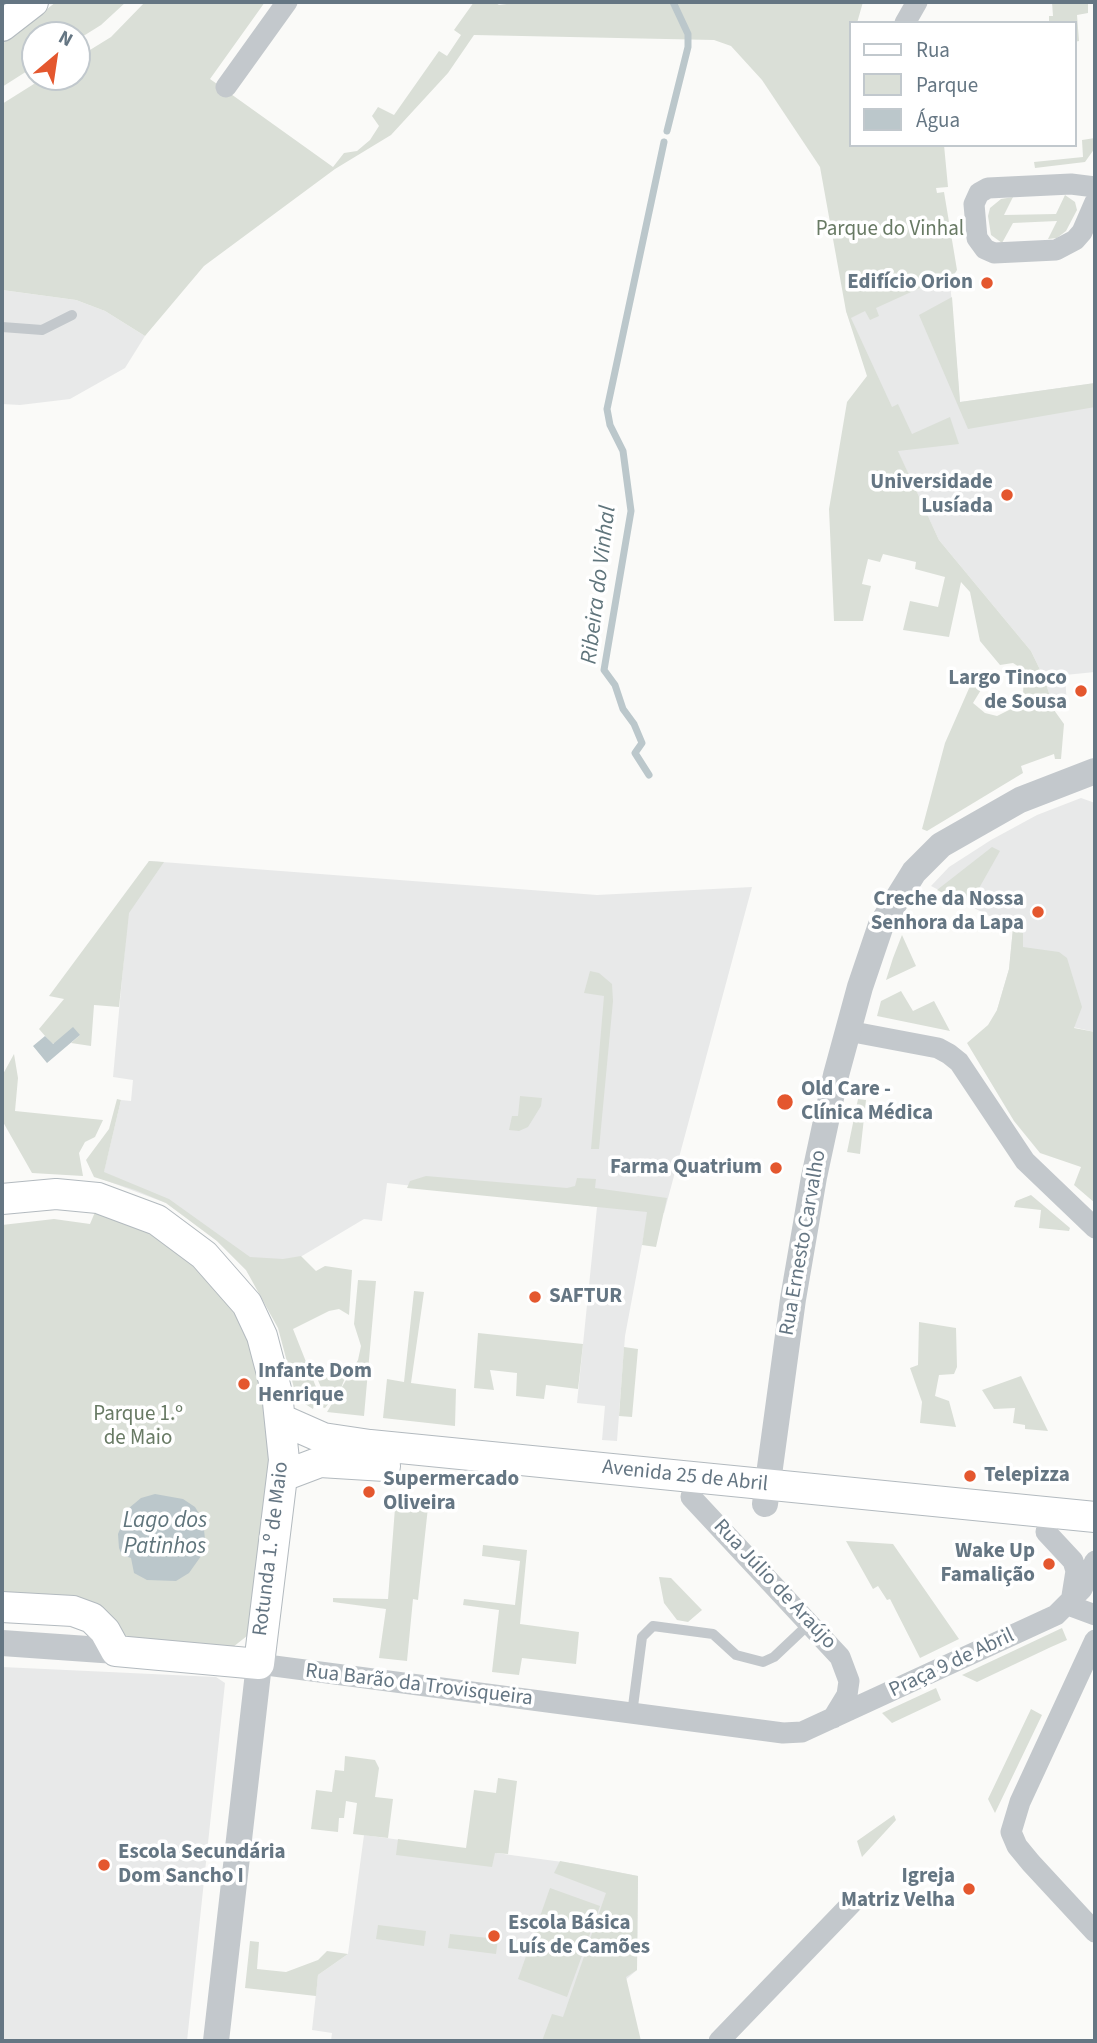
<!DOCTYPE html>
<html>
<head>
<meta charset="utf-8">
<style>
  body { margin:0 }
  #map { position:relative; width:1097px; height:2043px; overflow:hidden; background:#fafaf8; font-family:"Source Sans 3",sans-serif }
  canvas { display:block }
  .frame { position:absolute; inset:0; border:4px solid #657683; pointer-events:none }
  .legend { position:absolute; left:849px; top:21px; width:228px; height:126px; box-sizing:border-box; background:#fff; border:2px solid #c1c8cd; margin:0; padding:9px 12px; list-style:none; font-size:21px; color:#657683 }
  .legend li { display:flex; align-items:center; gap:14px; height:35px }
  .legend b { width:35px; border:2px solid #c1c8cd }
  .north { position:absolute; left:21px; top:21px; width:70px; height:70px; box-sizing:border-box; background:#fff; border:2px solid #c1c8cd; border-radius:50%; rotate:29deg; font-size:19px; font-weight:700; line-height:28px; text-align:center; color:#657683 }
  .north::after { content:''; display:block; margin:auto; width:24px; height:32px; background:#e4572e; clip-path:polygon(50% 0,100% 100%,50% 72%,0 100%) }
</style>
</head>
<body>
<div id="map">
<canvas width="1097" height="2043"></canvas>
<div class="frame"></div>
<ul class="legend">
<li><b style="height:9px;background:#fff"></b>Rua</li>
<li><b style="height:19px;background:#dadfd7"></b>Parque</li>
<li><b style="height:19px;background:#bbc7cb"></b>Água</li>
</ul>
<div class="north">N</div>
</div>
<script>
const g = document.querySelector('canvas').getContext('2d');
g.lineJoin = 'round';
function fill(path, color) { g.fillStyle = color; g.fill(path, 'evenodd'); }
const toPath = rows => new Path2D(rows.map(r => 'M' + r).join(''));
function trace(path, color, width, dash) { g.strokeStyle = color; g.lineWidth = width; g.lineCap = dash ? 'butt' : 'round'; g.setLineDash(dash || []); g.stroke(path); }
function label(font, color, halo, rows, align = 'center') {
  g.font = font + ' "Source Sans 3",sans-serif'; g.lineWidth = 7; g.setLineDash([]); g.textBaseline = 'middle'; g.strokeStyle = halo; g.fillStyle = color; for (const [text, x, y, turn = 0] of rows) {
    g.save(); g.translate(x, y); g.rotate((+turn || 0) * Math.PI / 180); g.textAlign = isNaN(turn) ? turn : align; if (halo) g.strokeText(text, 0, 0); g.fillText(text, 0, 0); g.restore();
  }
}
const built = toPath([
  [950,281,960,402,1095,383,1095,672,1065,675,1067,706,1054,710,1045,680,1031,651,939,540,897,450,846,311,931,283],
  [2,290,76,300,105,311,145,336,125,368,70,399,20,405,2,404],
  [1081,798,1095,803,1095,1032,997,1010,1009,969,1013,928,931,886,949,867,991,840,1037,815],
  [149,861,597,895,752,887,664,1213,648,1213,625,1336,617,1441,602,1440,605,1406,577,1403,597,1207,387,1183,382,1221,364,1219,255,1284,246,1270,217,1241,166,1203,102,1179,121,1100,131,1101,133,1080,113,1077,128,913],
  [2,1667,216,1677,225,1683,187,2041,2,2041],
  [364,1835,577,1864,638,1876,637,1970,554,2041,331,2041,332,2033,312,2030,318,1975,348,1954]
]);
const green = toPath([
  [56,2,126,2,101,25,77,40,77,35,35,35,35,66,2,87,2,44],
  [145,2,265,2,210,79,333,167,344,153,357,151,370,140,379,126,372,116,378,107,394,115,439,51,447,56,461,35,454,30,474,2,494,2,499,5,522,2,863,2,857,23,850,23,850,145,944,145,948,187,936,188,937,193,944,192,957,270,950,281,931,283,876,308,879,316,870,320,865,311,851,318,892,407,898,404,912,434,950,417,959,444,898,451,939,540,1031,651,1045,680,1054,710,1064,724,1061,759,1055,759,1054,754,1021,766,1023,773,927,831,922,829,945,743,974,677,981,674,987,680,973,703,985,713,997,716,1011,709,1023,696,1024,670,1013,663,1000,665,980,641,970,592,961,582,949,637,903,630,910,601,938,607,945,577,915,569,916,562,883,554,880,562,868,559,862,584,871,586,863,621,834,621,829,509,847,402,867,376,846,311,820,167,762,80,731,46,714,40,474,35,448,73,391,135,335,169,204,266,145,336,105,311,76,300,2,290,2,104,45,77,77,77,77,58,111,37],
  [1052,2,1088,2,1088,13,1077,15,1079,41,1074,42,1074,23,1049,23,1049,16,1053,16],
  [1095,138,1095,148,1085,162,1035,168,1034,162,1083,157,1082,140],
  [1065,195,1075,202,1077,210,1066,231,1057,238,1048,239,1057,221,1013,223,1002,243,991,235,988,216,990,208,1001,199,1013,197,1004,215,1056,214],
  [952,297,960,402,1095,383,1095,407,968,429,919,315],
  [992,847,1000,851,969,906,937,890],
  [149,861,164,862,129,913,119,1007,94,1005,91,1046,71,1043,80,1035,52,1044,39,1029,64,999,49,996],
  [1013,928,1023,933,1023,947,1059,952,1067,958,1082,1007,1074,1028,1095,1032,1095,1203,1074,1185,1081,1167,1040,1153,1014,1121,967,1043,988,1025,997,1010,1009,969],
  [902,935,916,966,886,980,893,958],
  [590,971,599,973,612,984,613,1001,599,1149,591,1149,604,996,584,993],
  [901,991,913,1011,934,1001,950,1031,877,1016,881,1001],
  [14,1054,18,1078,15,1111,103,1120,95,1137,85,1142,79,1153,83,1176,32,1173,3,1122,2,1076],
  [520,1096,542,1098,541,1106,528,1127,519,1131,509,1130,512,1116,518,1116],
  [117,1099,121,1100,104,1172,169,1199,250,1257,283,1259,301,1256,316,1271,325,1266,352,1270,349,1315,339,1309,329,1311,293,1329,318,1392,313,1409,302,1402,294,1388,278,1328,246,1270,217,1241,166,1203,135,1190,94,1177,86,1160,109,1129],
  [858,1099,866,1100,860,1154,847,1152],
  [426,1176,567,1188,575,1186,577,1178,596,1179,595,1188,667,1198,656,1247,642,1245,647,1212,407,1188,410,1181],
  [1031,1195,1070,1228,1069,1231,1039,1228,1041,1210,1014,1207,1016,1201],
  [98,1205,154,1226,243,1309,275,1443,252,1632,233,1647,124,1642,2,1601,2,1225,54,1219,90,1224],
  [358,1280,376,1281,364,1416,327,1412,358,1360,361,1346,354,1324],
  [414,1291,424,1292,411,1383,456,1389,455,1426,383,1418,387,1379,404,1382],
  [919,1322,956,1328,957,1367,954,1374,939,1375,935,1396,949,1401,956,1427,920,1423,922,1402,910,1368,918,1365],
  [478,1333,583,1344,578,1389,546,1385,544,1399,516,1396,517,1373,490,1370,494,1390,474,1388],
  [624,1347,638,1349,632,1417,619,1416],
  [350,1365,341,1388,325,1408,318,1406,323,1392,317,1378],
  [1021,1376,1048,1431,1025,1429,1025,1425,1013,1423,1015,1408,994,1409,982,1390],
  [396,1495,429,1498,418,1600,413,1599,407,1661,379,1658,386,1609,333,1602,333,1598,388,1599],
  [846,1541,893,1544,959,1639,920,1658,890,1599,887,1600,878,1586,873,1589],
  [483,1545,527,1550,520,1624,579,1632,576,1664,522,1658,519,1675,492,1672,499,1610,463,1605,464,1599,515,1605,520,1561,482,1556],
  [659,1577,671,1578,702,1610,688,1622,677,1620,664,1603],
  [1062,1628,1067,1640,1051,1647,977,1682,962,1675],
  [936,1688,941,1700,892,1723,882,1713],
  [1031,1709,1042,1715,995,1813,988,1799],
  [345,1756,375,1760,379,1768,375,1797,393,1799,388,1838,353,1834,357,1803,346,1801,344,1818,339,1818,338,1832,311,1829,316,1790,332,1792,335,1770,344,1771],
  [498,1778,517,1781,508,1854,495,1853,492,1867,396,1855,398,1839,466,1848,474,1790,496,1793],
  [894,1815,896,1820,862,1857,857,1841],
  [560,1861,638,1876,637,1970,626,1977,641,2041,542,2041,552,2014,563,2017,606,1893,554,1873],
  [550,1888,600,1906,567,1997,518,1979],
  [378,1925,426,1931,424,1946,376,1939],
  [450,1934,498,1939,496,1954,448,1948],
  [250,1941,259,1942,257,1969,286,1972,318,1960,327,1951,348,1954,318,1975,316,1996,245,1988]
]);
const water = toPath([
  [73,1027,80,1035,47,1063,33,1046,45,1036,53,1044],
  [155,1494,183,1499,195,1507,203,1520,206,1549,189,1573,176,1581,147,1580,134,1573,131,1558,122,1555,119,1548,118,1534,129,1508,141,1498]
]);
const stream = toPath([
  [667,131,688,47,688,34,673,2],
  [649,775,635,753,642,743,634,724,623,709,615,685,604,670,631,511,623,451,610,425,607,409,664,142]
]);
const service = toPath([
  [2,327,42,330,72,315],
  [632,1714,642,1637,653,1626,713,1634,736,1655,763,1662,774,1657,810,1623]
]);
const minor = toPath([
  [905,23,917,2],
  [226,87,287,2],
  [1095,187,1071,184,988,188,979,193,974,204,977,238,985,249,994,253,1056,250,1075,240,1082,232,1095,202],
  [848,1031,938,1048,949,1054,959,1062,1025,1161,1095,1228],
  [691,1497,840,1657,849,1681,847,1695,833,1718],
  [1046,1532,1073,1561,1076,1571,1072,1596],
  [1068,1605,1095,1615],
  [1095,1640,1020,1802,1011,1832,1017,1846,1031,1863,1095,1932],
  [259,1664,783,1733,802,1732,1056,1615,1082,1589,1095,1561],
  [719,2041,853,1902]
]);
const tertiary = toPath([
  [765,1504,793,1299,814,1177,836,1075,860,987,881,925,914,872,941,845,1020,800,1095,771],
  [2,1643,116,1651],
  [216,2041,259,1664]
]);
const secondary = toPath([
  [2,26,33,2],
  [2,1199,56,1194,98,1198,157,1220,204,1255,247,1304,262,1336,277,1393,284,1460,259,1664,116,1651,105,1631,92,1618,73,1611,2,1607],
  [280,1419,323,1438,370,1445,1095,1517],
  [283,1476,320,1462,385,1466]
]);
const markers = [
  [987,283,7,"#e4572e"],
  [1007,495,7,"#e4572e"],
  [1081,691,7,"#e4572e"],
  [1038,912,7,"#e4572e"],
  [785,1102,9,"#e4572e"],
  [776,1168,7,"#e4572e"],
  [535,1297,7,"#e4572e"],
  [244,1384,7,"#e4572e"],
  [970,1476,7,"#e4572e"],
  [369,1492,7,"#e4572e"],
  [1049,1564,7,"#e4572e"],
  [104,1865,7,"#e4572e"],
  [969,1889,7,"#e4572e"],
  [494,1936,7,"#e4572e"]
];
const parkNames = [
  ["Parque do Vinhal",890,230],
  ["Parque 1.º",138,1415],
  ["de Maio",138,1439]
];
const poiNames = [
  ["Edifício Orion",973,283],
  ["Universidade",993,483],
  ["Lusíada",993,507],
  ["Largo Tinoco",1067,679],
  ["de Sousa",1067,703],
  ["Creche da Nossa",1024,900],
  ["Senhora da Lapa",1024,924],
  ["Old Care -",801,1090,"left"],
  ["Clínica Médica",801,1114,"left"],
  ["Farma Quatrium",762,1168],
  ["SAFTUR",549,1297,"left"],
  ["Infante Dom",258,1372,"left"],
  ["Henrique",258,1396,"left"],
  ["Telepizza",984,1476,"left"],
  ["Supermercado",383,1480,"left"],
  ["Oliveira",383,1504,"left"],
  ["Wake Up",1035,1552],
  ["Famalição",1035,1576],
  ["Escola Secundária",118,1853,"left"],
  ["Dom Sancho I",118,1877,"left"],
  ["Igreja",955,1877],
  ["Matriz Velha",955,1901],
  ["Escola Básica",508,1924,"left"],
  ["Luís de Camões",508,1948,"left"]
];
const streetNames = [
  ["Rua Ernesto Carvalho",804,1243,-80],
  ["Avenida 25 de Abril",685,1477,6],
  ["Rotunda 1.º de Maio",272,1549,-83],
  ["Rua Júlio de Araújo",774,1585,47],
  ["Praça 9 de Abril",952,1664,-25],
  ["Rua Barão da Trovisqueira",419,1686,7]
];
const waterNames = [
  ["Ribeira do Vinhal",600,585,-83],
  ["Lago dos",165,1522],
  ["Patinhos",165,1548]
];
fill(built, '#e8e9e9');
fill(green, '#dadfd7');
fill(water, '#bbc7cb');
trace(stream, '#bbc7cb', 7);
trace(secondary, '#b3babf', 32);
trace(service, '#c3c8cc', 10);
trace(minor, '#c3c8cc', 21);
trace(tertiary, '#c3c8cc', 26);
trace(secondary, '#fff', 30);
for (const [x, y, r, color] of markers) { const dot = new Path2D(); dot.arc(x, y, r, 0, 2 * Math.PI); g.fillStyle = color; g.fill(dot); trace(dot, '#fff', 2.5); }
label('21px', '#687a64', '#fff', parkNames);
label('bold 21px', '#657683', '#fff', poiNames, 'right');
label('21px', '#657683', '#fff', streetNames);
label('italic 23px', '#60757c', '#fff', waterNames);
</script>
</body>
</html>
